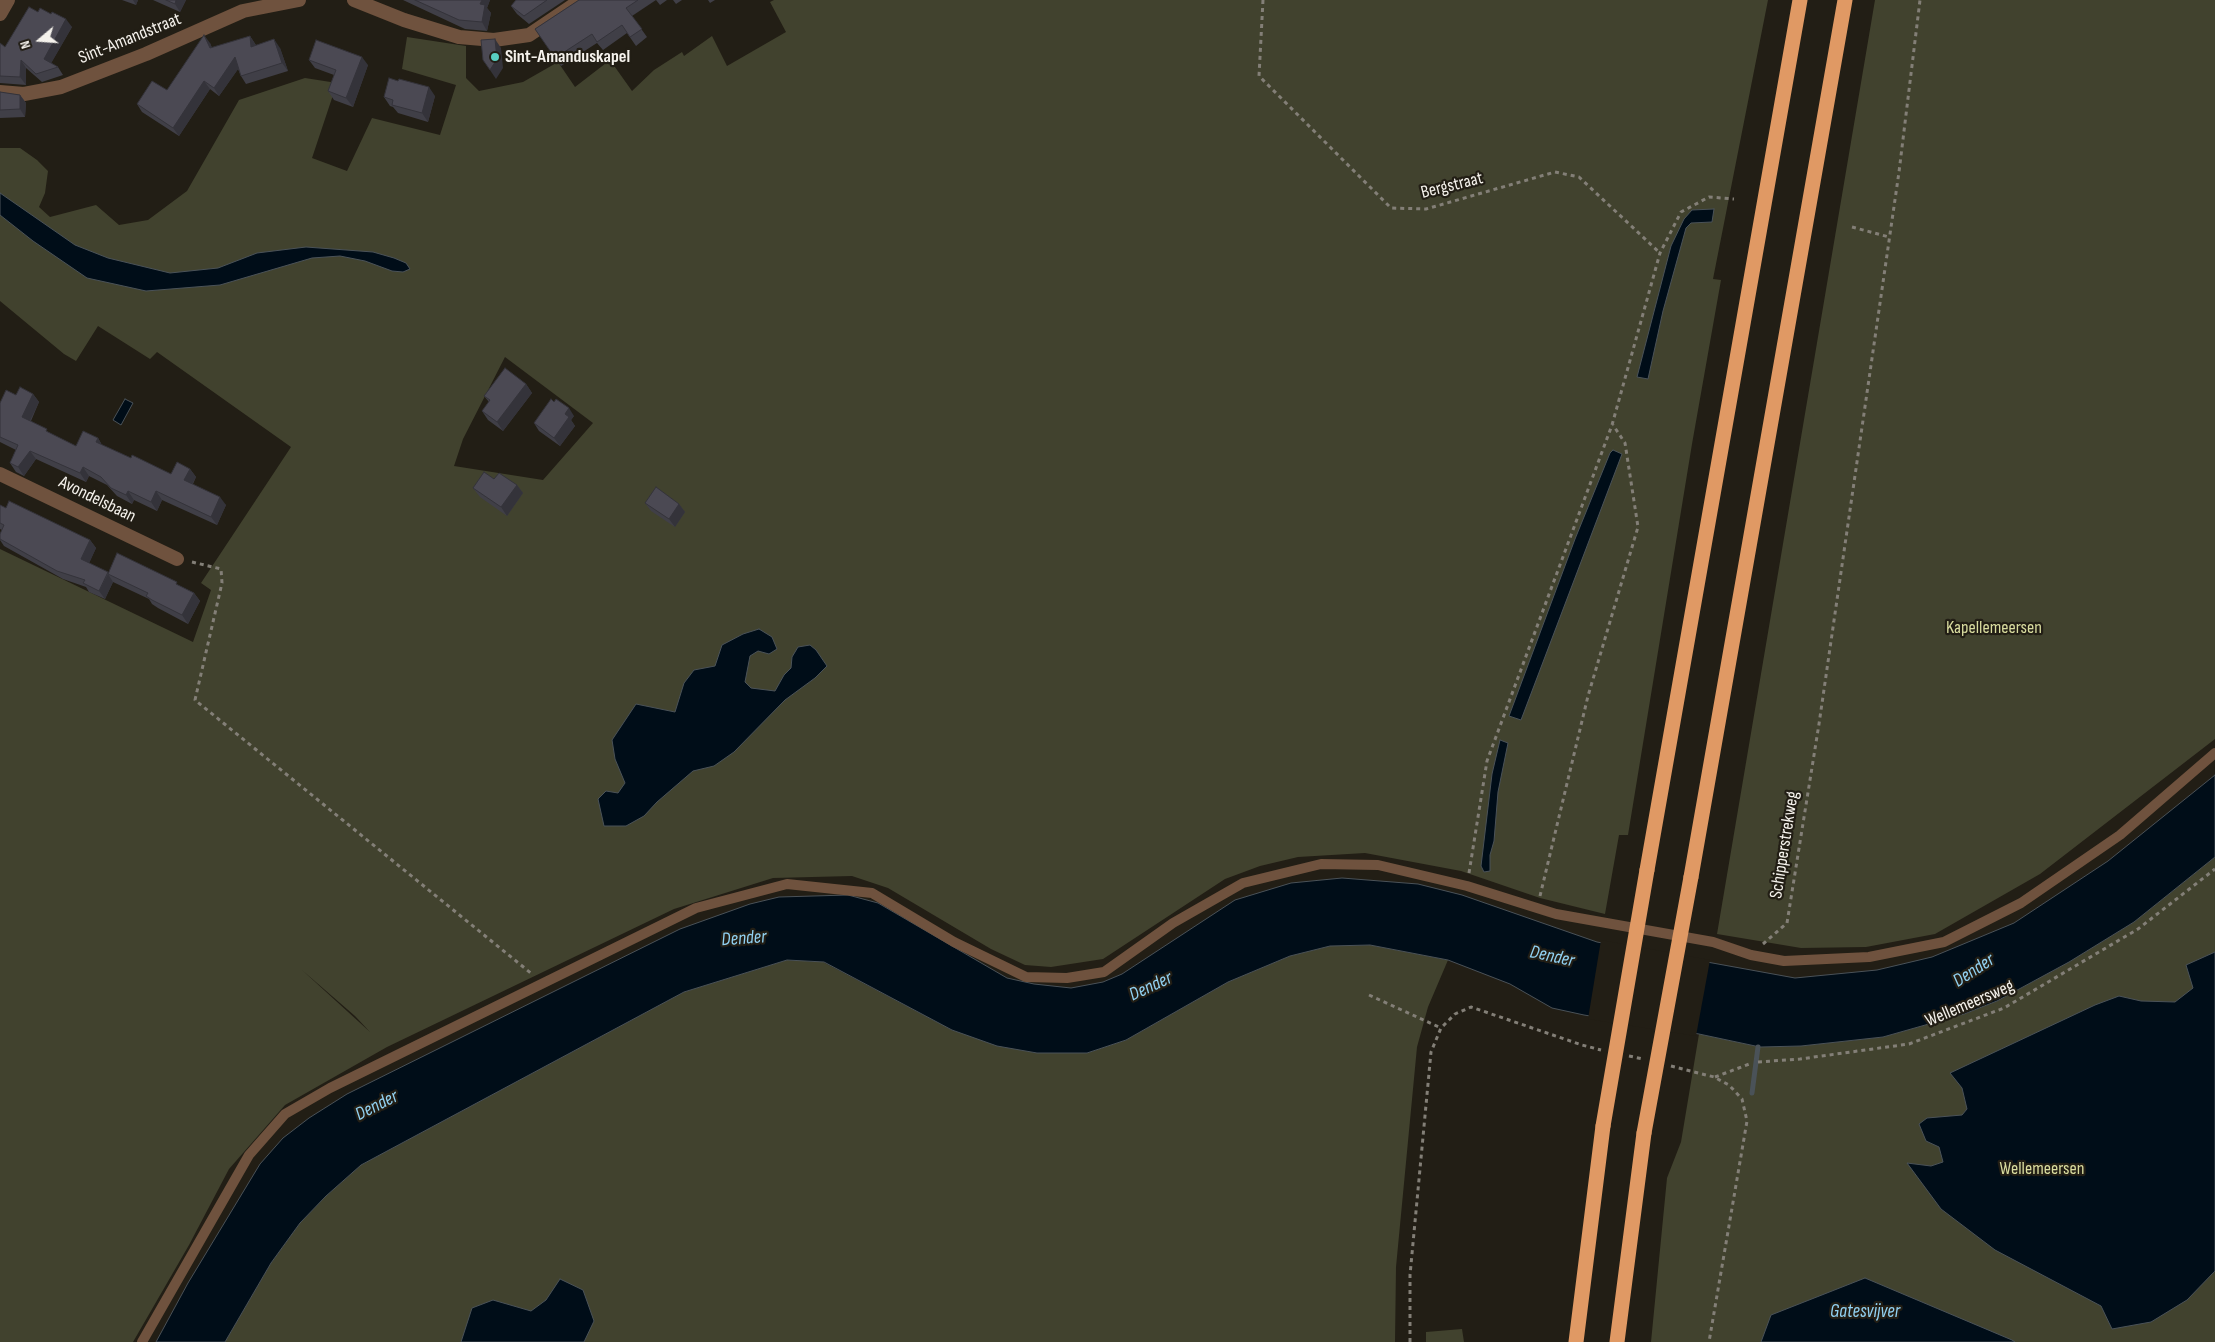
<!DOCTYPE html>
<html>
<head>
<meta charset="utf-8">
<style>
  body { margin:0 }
  #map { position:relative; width:2215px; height:1342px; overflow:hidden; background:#221e15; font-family:"Sofia Sans Condensed",sans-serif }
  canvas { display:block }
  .north { position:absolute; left:15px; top:15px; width:50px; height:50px; -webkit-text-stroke:4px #221e15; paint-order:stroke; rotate:252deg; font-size:14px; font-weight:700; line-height:20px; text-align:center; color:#f5f2ec }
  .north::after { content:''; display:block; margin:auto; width:18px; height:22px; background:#f5f2ec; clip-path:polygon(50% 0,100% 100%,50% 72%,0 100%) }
</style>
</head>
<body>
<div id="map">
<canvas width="2215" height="1342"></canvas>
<div class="north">N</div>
</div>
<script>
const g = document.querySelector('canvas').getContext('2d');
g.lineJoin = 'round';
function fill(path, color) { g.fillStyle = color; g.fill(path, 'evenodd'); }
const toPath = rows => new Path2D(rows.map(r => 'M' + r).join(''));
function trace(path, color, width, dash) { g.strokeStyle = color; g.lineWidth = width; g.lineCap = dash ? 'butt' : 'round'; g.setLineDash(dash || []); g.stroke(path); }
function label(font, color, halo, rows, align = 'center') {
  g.font = font + ' "Sofia Sans Condensed",sans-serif'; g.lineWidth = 4.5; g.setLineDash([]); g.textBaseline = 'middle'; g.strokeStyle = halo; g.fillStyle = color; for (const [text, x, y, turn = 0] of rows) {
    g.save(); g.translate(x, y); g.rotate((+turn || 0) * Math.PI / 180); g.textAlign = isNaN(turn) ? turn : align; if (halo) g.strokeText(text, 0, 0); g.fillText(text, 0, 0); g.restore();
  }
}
const green = toPath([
  [774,0,1768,0,1713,279,1721,280,1692,444,1628,835,1619,835,1605,914,1540,898,1461,871,1365,853,1298,857,1260,866,1225,879,1103,959,1051,967,1025,965,991,949,888,888,852,876,773,878,674,909,387,1047,285,1105,229,1169,189,1245,133,1342,0,1342,0,549,193,642,211,590,201,583,291,447,157,352,150,359,98,326,76,361,64,354,0,301,0,148,20,148,37,160,48,171,45,193,39,207,50,217,96,205,119,225,148,220,187,191,239,100,305,78,337,83,312,158,347,171,372,118,440,135,456,85,402,69,407,37,466,46,466,78,479,91,523,82,558,62,575,87,610,60,632,91,654,70,682,52,684,56,712,36,727,66,786,32,770,2],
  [505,357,593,423,543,480,454,466,463,439],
  [302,970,355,1016,370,1032],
  [1875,0,2215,0,2215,739,2040,874,1935,934,1866,947,1801,948,1717,934],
  [2215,857,2215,1342,1651,1342,1667,1178,1681,1142,1699,1034,1760,1047,1801,1046,1883,1037,1964,1014,1997,1001,2069,962,2134,922],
  [1370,945,1448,960,1428,1007,1417,1047,1396,1267,1395,1342,225,1342,271,1263,300,1223,326,1196,361,1165,684,992,787,960,823,962,952,1030,997,1045,1037,1053,1087,1053,1126,1040,1228,982,1290,956,1330,946],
  [1462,1329,1464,1342,1426,1342,1426,1332]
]);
const water = toPath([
  [0,193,75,245,108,258,170,273,218,268,257,253,306,247,373,252,394,258,406,263,410,269,403,272,392,271,365,261,340,256,312,258,220,285,146,291,87,278,33,241,0,215,0,193],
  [1714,209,1712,222,1691,223,1686,228,1663,311,1648,379,1637,377,1671,246,1684,219,1692,210,1714,209],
  [125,399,133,403,121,425,113,420,125,399],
  [1613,450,1622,454,1521,720,1509,716,1575,539,1610,453,1613,450],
  [759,629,772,637,777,649,769,654,758,651,750,656,745,682,751,688,775,691,784,675,791,668,792,657,798,647,810,645,816,650,827,666,815,678,785,700,734,752,714,766,693,771,657,802,644,816,626,826,604,826,598,799,606,791,618,793,625,783,615,759,612,740,636,704,675,712,684,683,694,670,715,666,722,645,743,634,759,629],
  [1500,740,1508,743,1498,792,1494,841,1490,855,1490,871,1484,872,1481,866,1492,774,1500,740],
  [2215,775,2215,857,2134,922,2069,962,1997,1001,1964,1014,1883,1037,1801,1046,1760,1047,1699,1034,1584,1015,1552,1008,1510,984,1448,960,1370,945,1330,946,1290,956,1228,982,1126,1040,1087,1053,1037,1053,997,1046,952,1030,824,962,787,960,684,992,361,1165,326,1196,300,1223,271,1263,225,1342,156,1342,188,1283,260,1164,283,1138,309,1118,347,1094,680,929,750,904,779,897,848,895,878,903,1007,978,1034,984,1071,988,1103,982,1122,974,1235,900,1291,883,1342,878,1418,884,1462,895,1597,942,1795,978,1877,970,1932,957,2014,923,2108,861,2215,775],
  [2215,952,2215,1271,2187,1300,2151,1322,2112,1329,2101,1306,1995,1250,1941,1209,1907,1163,1931,1166,1943,1162,1939,1147,1926,1141,1919,1124,1927,1118,1962,1115,1967,1109,1962,1088,1950,1073,2095,1005,2119,996,2141,1001,2175,1002,2193,988,2186,965,2215,952],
  [1865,1278,2012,1340,2015,1342,1761,1342,1771,1315,1865,1278],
  [560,1279,583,1290,594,1321,584,1342,461,1342,472,1308,493,1300,531,1311,546,1300,560,1279]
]);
const pier = toPath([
  [1601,940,1710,960,1696,1036,1588,1019]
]);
const stream = toPath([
  [1752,1093,1758,1047]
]);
const path = toPath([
  [1263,0,1259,76,1391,208,1426,209,1555,172,1579,177,1660,253],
  [1852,227,1889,237],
  [192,562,221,569,222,583,195,700,532,974],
  [1469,873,1487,761,1612,425,1660,253,1681,212,1709,197,1734,199],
  [1540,896,1588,696,1638,527,1625,443,1613,425],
  [1763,944,1787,923,1819,724,1899,172,1920,0],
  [1369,995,1441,1028],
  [1629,1056,1643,1059],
  [1758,1062,1800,1059,1909,1044,2004,1008,2138,929,2215,869],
  [1671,1066,1714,1077,1729,1085,1742,1099,1747,1121,1709,1342],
  [1715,1077,1752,1063],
  [1410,1342,1410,1275,1431,1052,1441,1028,1455,1014,1471,1007,1582,1045,1601,1050]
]);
const service = toPath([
  [142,1342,249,1155,285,1114,330,1088,696,908,787,884,872,893,954,942,1026,977,1067,978,1104,972,1173,923,1243,883,1321,864,1378,865,1467,886,1556,914,1713,942,1751,955,1784,961,1869,957,1944,942,2021,903,2120,835,2215,753]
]);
const minor = toPath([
  [354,0,404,20,459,37,494,40,529,35,581,0],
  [0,14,8,0],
  [0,92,24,94,61,87,146,54,243,11,299,0],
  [0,474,177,559]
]);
const motorway = toPath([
  [1647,870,1800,0],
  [1691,877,1845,0],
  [1576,1342,1603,1126],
  [1617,1342,1644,1133]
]);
const motorwayBridge = toPath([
  [1603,1126,1647,870],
  [1644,1133,1691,877]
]);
const wall = toPath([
  [122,0,138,0,136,5],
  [153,0,186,0,180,12],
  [403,0,490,0,487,8,491,13,487,31,465,29],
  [516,0,565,0,529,24,517,14,511,6],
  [579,0,667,0,660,5,656,0,632,16,647,37,636,46,627,33,603,50,597,43,561,66,535,29],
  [673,0,682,0,676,4],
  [708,0,715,0,710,3],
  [38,12,72,27,51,63,58,67,63,75,42,82,26,68,26,85,0,83,0,43,5,47],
  [250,36,256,45,280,48,288,71,246,84,241,76,238,69,219,96,210,89,179,136,142,112,137,104,167,90,210,43,212,48],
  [309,60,368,65,353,107,334,100,328,91,334,75,315,68],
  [0,92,20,95,26,103,25,117,0,118],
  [435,96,428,122,398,113,393,107,390,106,384,97],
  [526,384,532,393,503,431,488,420,482,411,489,402,484,396],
  [33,394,39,402,31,421,51,434,76,446,98,438,102,445,131,458,171,474,190,469,196,477,193,484,226,505,217,525,162,500,157,511,134,500,132,504,117,496,107,485,89,476,86,482,36,459,24,476,16,472,10,463,16,450,0,442,0,403,16,395],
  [574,416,571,420,575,426,560,446,539,431,534,423],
  [494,479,517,485,523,493,507,516,480,497,473,488],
  [645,503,679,504,685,512,675,527,651,511],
  [0,505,6,508,90,540,96,548,89,563,108,573,180,586,194,593,200,601,188,624,158,608,152,604,149,599,113,582,105,599,89,592,86,587,63,579,4,546,0,540,0,534,2,530,0,529]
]);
const shadedWall = toPath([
  [133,0,138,0,136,5],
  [176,0,186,0,180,12,175,4],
  [482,0,490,0,487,8,491,13,487,31,482,22,480,4],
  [66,19,72,27,49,67,44,59],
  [204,35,210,43,216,57,210,48],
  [250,36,255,44,257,55,251,47],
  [274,39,280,48,288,71,282,63],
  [495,39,501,48,503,68,496,79,490,70],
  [235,57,241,65,219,96,214,88],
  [362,57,368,65,353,107,346,98],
  [21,60,26,68,26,85,20,77],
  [204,81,210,89,179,136,173,128],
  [429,87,435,96,428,122,422,113],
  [20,95,26,103,25,117,20,109],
  [526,384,532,393,503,431,497,422],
  [33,394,39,402,28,425,22,417],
  [569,408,574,416,571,420,575,426,560,446,554,438,565,414],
  [98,438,103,447,96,442],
  [30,451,36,459,24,476,18,467],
  [83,467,89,476,86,482,80,473],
  [190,469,196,477,190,488,184,480],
  [517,485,523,493,507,516,501,507],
  [128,491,134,500,132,504,126,495],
  [156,491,162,500,157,511,151,502],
  [220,497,226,505,217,525,211,517],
  [679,504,685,512,675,527,669,519],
  [90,540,96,548,87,568,81,559],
  [108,574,113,582,105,599,99,591],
  [194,593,200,601,188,624,182,615]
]);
const building = toPath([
  [166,0,176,0,175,4,166,0],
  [415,0,482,0,480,4,485,5,482,22,459,20,415,0],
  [516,0,547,0,524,16,511,6,516,0],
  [579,0,638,0,626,8,642,29,630,37,622,25,597,42,592,34,555,58,535,29,579,0],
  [29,7,38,12,40,8,51,14,52,12,66,19,44,59,58,67,36,74,21,60,20,77,0,76,0,43,5,47,29,7],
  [204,35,210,48,250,36,251,47,274,39,282,63,241,76,235,57,214,88,204,81,173,128,137,104,152,81,167,90,204,35],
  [495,39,497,59,490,70,483,60,481,40,495,39],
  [316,40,362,57,346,98,328,91,336,70,309,60,316,40],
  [389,78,398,81,399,79,429,87,422,113,392,105,393,100,384,97,389,78],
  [0,92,20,95,20,109,0,110,0,92],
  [505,368,526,384,497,422,482,411,490,400,484,396,505,368],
  [20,387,33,394,22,417,47,429,46,431,76,446,83,431,98,438,96,442,131,458,132,455,171,474,177,462,190,469,184,480,220,497,211,517,156,491,151,502,128,491,126,495,111,488,101,477,83,467,80,473,30,451,18,467,10,463,18,445,0,437,0,403,6,390,16,395,20,387],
  [551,399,554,402,556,399,569,408,565,414,569,417,554,438,534,423,551,399],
  [484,472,494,479,499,473,517,485,501,507,473,488,484,472],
  [656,487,679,504,669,519,645,503,656,487],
  [9,501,90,540,81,559,108,572,99,591,83,583,85,580,57,571,0,539,0,534,4,525,0,523,0,505,6,508,9,501],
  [117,553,177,582,176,584,194,593,182,615,152,600,146,596,148,593,108,574,117,553]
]);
const markers = [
  [495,57,5,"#58cec1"]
];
const streetNames = [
  ["Sint-Amandstraat",130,39,-22],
  ["Bergstraat",1452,186,-14],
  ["Avondelsbaan",97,500,26],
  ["Schipperstrekweg",1785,845,-81],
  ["Wellemeersweg",1970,1004,-23]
];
const poiNames = [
  ["Sint-Amanduskapel",505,57]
];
const parkNames = [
  ["Kapellemeersen",1994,628],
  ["Wellemeersen",2042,1169]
];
const waterNames = [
  ["Dender",744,939,-4],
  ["Dender",1552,957,12],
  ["Dender",1974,971,-33],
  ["Dender",1151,987,-25],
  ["Dender",377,1106,-27],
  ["Gatesvijver",1865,1312]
];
fill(green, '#41422e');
fill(water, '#000d18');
trace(water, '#4a5258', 1);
fill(pier, '#221e15');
trace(stream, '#4a5258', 5);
trace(path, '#837f77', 3, [4, 4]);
trace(service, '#6f523e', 10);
trace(minor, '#6f523e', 14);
trace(motorway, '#e09964', 15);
trace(motorwayBridge, '#e09964', 15);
fill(wall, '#403f47');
fill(shadedWall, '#34333a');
fill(building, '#4b4953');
trace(building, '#34333a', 1);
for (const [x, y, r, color] of markers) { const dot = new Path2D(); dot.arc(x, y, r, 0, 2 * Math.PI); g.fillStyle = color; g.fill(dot); trace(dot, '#221e15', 2); }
label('18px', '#f5f2ec', '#221e15', streetNames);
label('bold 18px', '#f5f2ec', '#221e15', poiNames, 'left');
label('18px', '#d9dc9f', '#221e15', parkNames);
label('italic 19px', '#92d2f3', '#221e15', waterNames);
</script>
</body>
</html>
